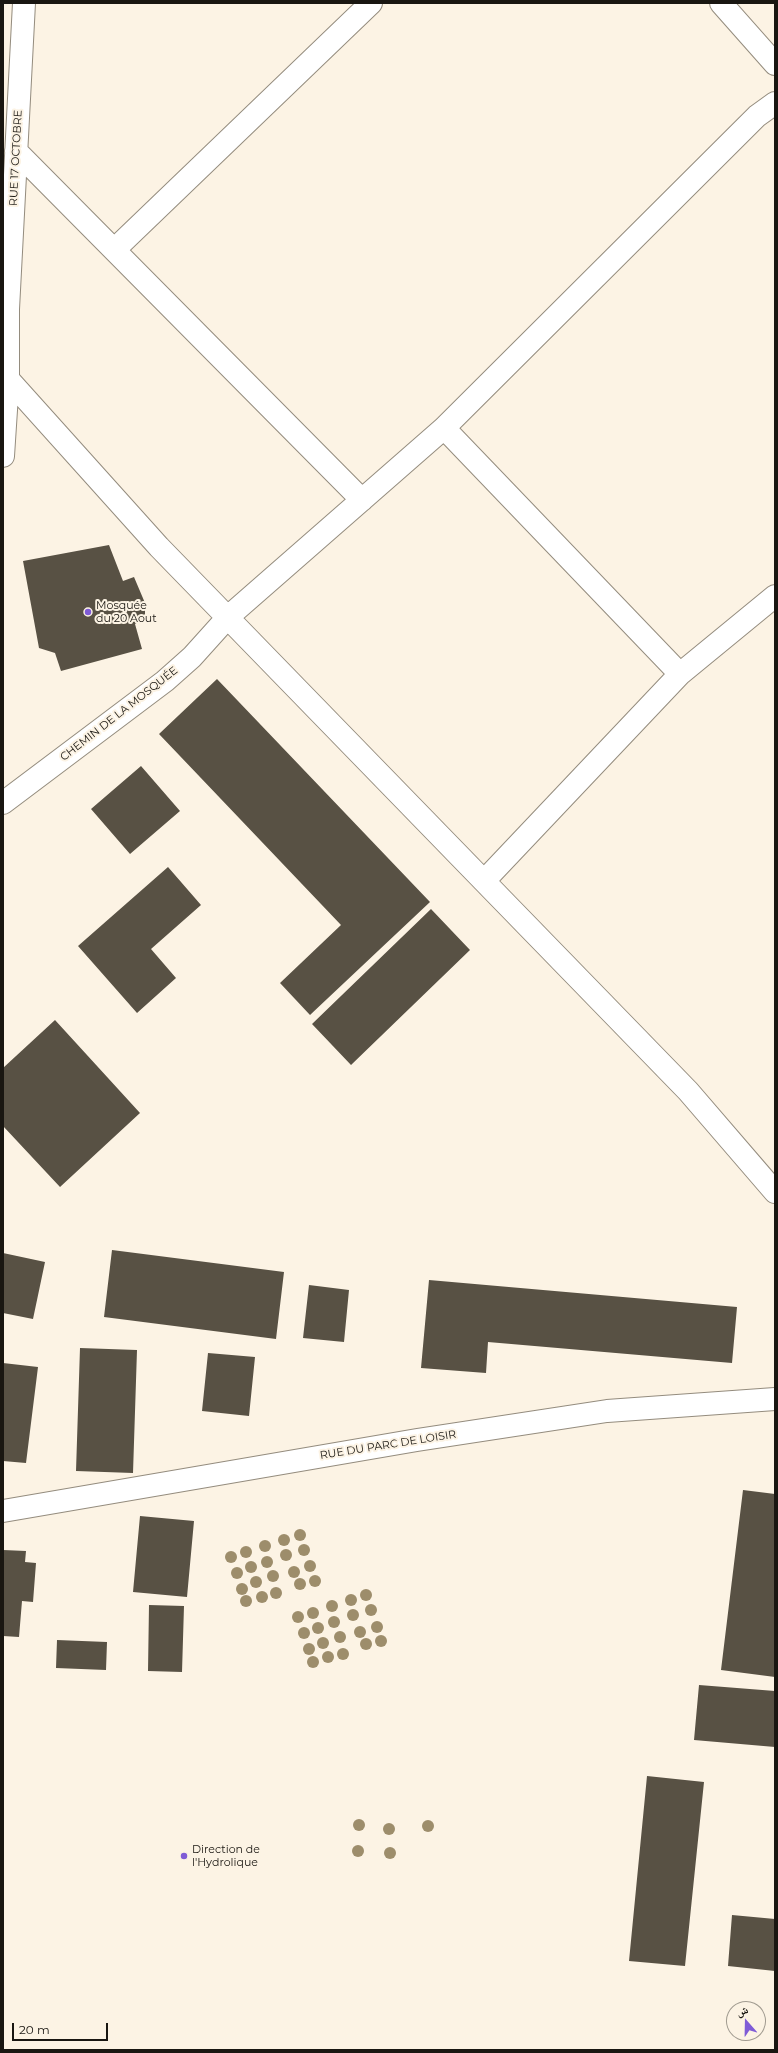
<!DOCTYPE html>
<html>
<head>
<meta charset="utf-8">
<style>
  body { margin:0 }
  #map { position:relative; width:778px; height:2053px; overflow:hidden; background:#fcf3e4; font-family:Montserrat,"Noto Naskh Arabic",sans-serif }
  canvas { display:block }
  .frame { position:absolute; inset:0; border:4px solid #191611; pointer-events:none }
  .north { position:absolute; left:726px; top:2001px; width:40px; height:40px; box-sizing:border-box; background:#fcf3e4; border:1px solid #a19b90; border-radius:50%; rotate:340deg; font-size:11px; font-weight:700; line-height:16px; text-align:center; color:#191611 }
  .north::after { content:''; display:block; margin:auto; width:14px; height:18px; background:#7f5bd6; clip-path:polygon(50% 0,100% 100%,50% 72%,0 100%) }
  .scale { position:absolute; left:12px; top:2023px; width:96px; height:18px; box-sizing:border-box; border:2px solid #191611; border-top:0; padding-left:5px; font-size:12px; line-height:14px; white-space:nowrap; color:#191611; -webkit-text-stroke:3px #fcf3e4; paint-order:stroke }
</style>
</head>
<body>
<div id="map">
<canvas width="778" height="2053"></canvas>
<div class="frame"></div>
<div class="north">ش</div>
<div class="scale">20 m</div>
</div>
<script>
const g = document.querySelector('canvas').getContext('2d');
g.lineJoin = 'round';
function fill(path, color) { g.fillStyle = color; g.fill(path, 'evenodd'); }
const toPath = rows => new Path2D(rows.map(r => 'M' + r).join(''));
function trace(path, color, width, dash) { g.strokeStyle = color; g.lineWidth = width; g.lineCap = dash ? 'butt' : 'round'; g.setLineDash(dash || []); g.stroke(path); }
function label(font, color, halo, rows, align = 'center') {
  g.font = font + ' Montserrat,sans-serif'; g.lineWidth = 4; g.setLineDash([]); g.textBaseline = 'middle'; g.strokeStyle = halo; g.fillStyle = color; for (const [text, x, y, turn = 0] of rows) {
    g.save(); g.translate(x, y); g.rotate((+turn || 0) * Math.PI / 180); g.textAlign = isNaN(turn) ? turn : align; if (halo) g.strokeText(text, 0, 0); g.fillText(text, 0, 0); g.restore();
  }
}
const building = toPath([
  [109,545,123,581,134,577,145,603,145,621,135,624,142,649,61,671,55,653,39,648,23,561],
  [217,679,430,902,310,1015,280,983,341,925,159,734],
  [141,766,180,811,130,854,91,809],
  [168,867,201,905,151,949,176,978,137,1013,78,946],
  [431,909,470,950,351,1065,312,1024],
  [55,1020,140,1113,60,1187,3,1126,3,1068],
  [112,1250,284,1272,276,1339,104,1317],
  [3,1253,45,1262,33,1319,3,1313],
  [429,1280,737,1307,732,1363,488,1342,486,1373,421,1368],
  [309,1285,349,1290,344,1342,303,1338],
  [80,1348,137,1350,133,1473,76,1471],
  [208,1353,255,1357,249,1416,202,1411],
  [3,1363,38,1367,26,1463,3,1461],
  [743,1490,775,1494,775,1677,721,1670],
  [140,1516,194,1521,187,1597,133,1592],
  [3,1550,26,1551,25,1562,36,1563,33,1602,22,1601,19,1637,3,1636],
  [149,1605,184,1606,182,1672,148,1671],
  [57,1640,107,1642,106,1670,56,1668],
  [699,1685,775,1691,775,1747,694,1740],
  [647,1776,704,1782,685,1966,629,1961],
  [732,1915,775,1919,775,1971,728,1966]
]);
const minor = toPath([
  [721,3,775,64],
  [16,151,362,500],
  [114,250,371,3],
  [8,379,159,547,688,1091,775,1192],
  [444,428,680,674,775,596],
  [3,456,8,379,8,309,24,3],
  [3,803,165,681,192,657,228,617,444,428,757,116,775,103],
  [484,881,680,674],
  [3,1511,417,1440,607,1411,775,1399]
]);
const trees = [
  [300,1535],
  [284,1540],
  [265,1546],
  [304,1550],
  [246,1552],
  [286,1555],
  [231,1557],
  [267,1562],
  [310,1566],
  [251,1567],
  [294,1572],
  [237,1573],
  [273,1576],
  [315,1581],
  [256,1582],
  [300,1584],
  [242,1589],
  [276,1593],
  [366,1595],
  [262,1597],
  [351,1600],
  [246,1601],
  [332,1606],
  [371,1610],
  [313,1613],
  [353,1615],
  [298,1617],
  [334,1622],
  [377,1627],
  [318,1628],
  [360,1632],
  [304,1633],
  [340,1637],
  [381,1641],
  [323,1643],
  [366,1644],
  [309,1649],
  [343,1654],
  [328,1657],
  [313,1662],
  [359,1825],
  [428,1826],
  [389,1829],
  [358,1851],
  [390,1853]
];
const markers = [
  [88,612,4,"#7f5bd6"],
  [184,1856,4,"#7f5bd6"]
];
const streetNames = [
  ["RUE 17 OCTOBRE",16,158,-87],
  ["CHEMIN DE LA MOSQUÉE",119,714,-38],
  ["RUE DU PARC DE LOISIR",388,1445,-9]
];
const poiNames = [
  ["Mosquée",96,606],
  ["du 20 Aout",96,619],
  ["Direction de",192,1850],
  ["l'Hydrolique",192,1863]
];
fill(building, '#585144');
trace(minor, '#948c7e', 24);
trace(minor, '#fff', 22);
g.fillStyle = '#9d8d6b';
for (const [x, y] of trees) { g.beginPath(); g.arc(x, y, 6, 0, 2 * Math.PI); g.fill(); }
for (const [x, y, r, color] of markers) { const dot = new Path2D(); dot.arc(x, y, r, 0, 2 * Math.PI); g.fillStyle = color; g.fill(dot); trace(dot, '#fcf3e4', 1.5); }
label('11px', '#191611', '#fcf3e4', streetNames);
label('11px', '#191611', '#fcf3e4', poiNames, 'left');
</script>
</body>
</html>
